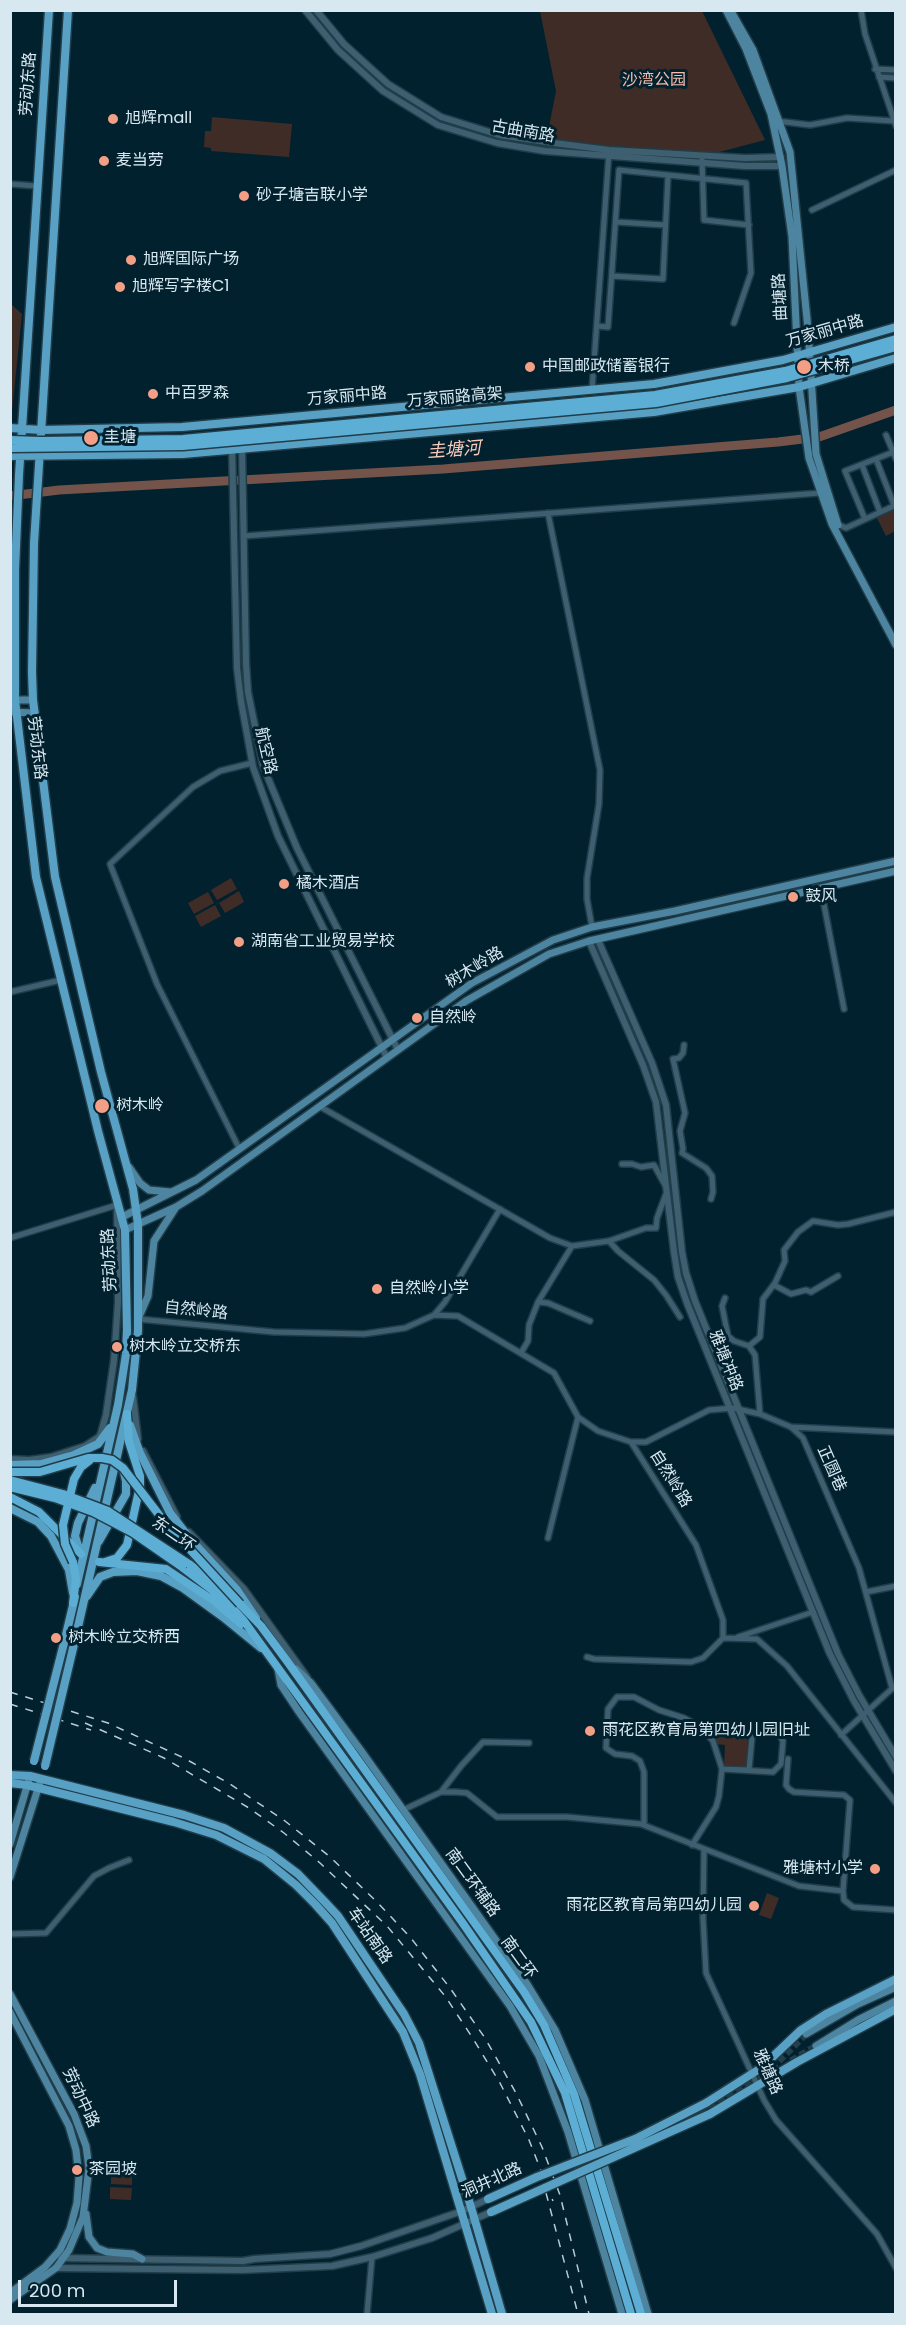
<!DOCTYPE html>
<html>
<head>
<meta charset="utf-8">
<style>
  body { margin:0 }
  #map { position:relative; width:906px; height:2325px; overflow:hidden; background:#02212e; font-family:Poppins,sans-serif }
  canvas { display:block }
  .frame { position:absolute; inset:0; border:12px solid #d7e8f1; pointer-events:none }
  .scale { position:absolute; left:18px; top:2280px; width:159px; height:27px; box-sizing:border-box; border:3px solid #d7e8f1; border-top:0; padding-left:8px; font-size:18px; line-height:21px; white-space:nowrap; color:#d7e8f1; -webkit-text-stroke:4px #02212e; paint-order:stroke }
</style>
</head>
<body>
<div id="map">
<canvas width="906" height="2325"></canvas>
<div class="frame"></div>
<div class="scale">200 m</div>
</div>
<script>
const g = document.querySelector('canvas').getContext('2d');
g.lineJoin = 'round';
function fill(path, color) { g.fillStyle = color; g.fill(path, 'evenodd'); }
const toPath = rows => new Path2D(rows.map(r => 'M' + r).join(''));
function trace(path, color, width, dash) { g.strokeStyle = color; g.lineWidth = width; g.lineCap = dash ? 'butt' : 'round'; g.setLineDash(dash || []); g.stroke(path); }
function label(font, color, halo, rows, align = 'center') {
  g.font = font + ' Poppins,"Noto Sans SC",sans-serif'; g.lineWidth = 6; g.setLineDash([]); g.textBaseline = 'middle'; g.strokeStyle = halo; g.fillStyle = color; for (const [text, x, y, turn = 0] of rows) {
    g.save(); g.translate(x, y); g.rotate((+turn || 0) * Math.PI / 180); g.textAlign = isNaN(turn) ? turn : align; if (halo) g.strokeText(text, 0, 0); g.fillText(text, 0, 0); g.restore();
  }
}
const green = toPath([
  [540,11,702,11,765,140,708,155,546,142,556,91],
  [212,117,292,124,289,157,211,151,211,148,204,147,205,131,211,131],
  [11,304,22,314,11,421],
  [895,509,895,531,886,536,877,518],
  [231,878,237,889,217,900,211,890],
  [239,891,244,902,225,913,219,903],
  [208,892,214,903,194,914,188,903],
  [215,905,221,916,201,927,195,916],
  [716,1731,748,1732,747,1767,724,1766,725,1745,716,1744],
  [767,1893,779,1898,771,1919,759,1915],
  [111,2173,132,2174,132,2185,111,2184],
  [110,2187,132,2188,131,2200,110,2199]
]);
const river = toPath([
  [10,496,59,490,443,469,778,442,819,437,896,410]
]);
const secondaryTunnel = toPath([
  [791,2061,816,2046],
  [680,2120,701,2111,749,2082,777,2063,806,2034]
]);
const minor = toPath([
  [861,10,865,34,896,126],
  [875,69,896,70],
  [879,77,896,78],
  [777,121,810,125,847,118,894,121],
  [702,159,704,220,749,225],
  [10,184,37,186],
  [812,210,896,170],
  [616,222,665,225],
  [612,276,663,279,668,175],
  [597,326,608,327,619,170,746,183,751,273,734,323],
  [592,390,609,152],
  [886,435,896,459],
  [876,459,894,505],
  [862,465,880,512],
  [548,513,600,770,599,804,587,878,587,899,592,927],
  [865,519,845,471,896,451],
  [837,524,846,528,896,505],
  [244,536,820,493],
  [821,889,844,1009],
  [10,992,61,980],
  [684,1045,683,1053,679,1058,673,1059,685,1113,680,1131,683,1149,682,1153,706,1168,712,1176,713,1192,711,1199],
  [319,1106,550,1238,572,1246],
  [239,1148,157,984,110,864,193,787,220,771,252,763],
  [622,1164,632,1164,641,1167,654,1165,665,1185],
  [10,1238,117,1205],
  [609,1241,618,1251,654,1280,666,1295,680,1317],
  [774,1285,791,1294,806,1290,811,1292,838,1276],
  [725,1298,722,1306,728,1336,734,1341,749,1346,755,1355,760,1414],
  [538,1302,548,1303,590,1321],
  [434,1315,445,1302,500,1209],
  [138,1319,274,1332,364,1334,405,1328,434,1315,458,1316,554,1373,578,1417,598,1431,631,1442,696,1545,723,1620,723,1638,757,1639,787,1666,896,1803],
  [749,1346,760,1337,763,1299,775,1283,785,1261,784,1250,798,1232,813,1221,838,1225,848,1224,896,1212],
  [521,1353,528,1341,529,1325,538,1302,572,1246,609,1241,646,1228,656,1228,657,1218,666,1194],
  [791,1427,896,1432],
  [631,1442,646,1442,709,1410,733,1408,760,1414,791,1427,803,1438,859,1568,892,1688],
  [548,1538,578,1417],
  [866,1592,896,1586],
  [738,1637,813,1612],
  [587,1657,594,1659,691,1662,703,1658,723,1638],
  [841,1735,896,1685],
  [788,1759,786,1785,789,1789,794,1792,844,1795,850,1800,843,1891,844,1900,853,1907,896,1910],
  [722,1769,773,1772,781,1764,783,1741,778,1733,757,1731,752,1737,749,1770,722,1769],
  [441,1792,461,1766,483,1742,529,1743],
  [403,1810,441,1792,456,1792,467,1793,497,1817,567,1817,641,1824,799,1886,843,1891],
  [644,1825,644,1772,640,1761,632,1756,615,1754,606,1748,608,1709,617,1697,634,1697,659,1710,684,1718,701,1727,713,1741,722,1769,719,1796,716,1807,692,1845],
  [704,1850,703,1918,706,1973,764,2100,776,2120,877,2234,896,2268],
  [10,1934,46,1933,94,1876,109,1868,129,1860],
  [367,2314,372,2257]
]);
const tertiary = toPath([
  [305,10,338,50,383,91,438,125,497,143,545,151,745,166,782,166],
  [316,10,344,44,388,84,441,117,499,135,546,142,609,150,745,158,781,157],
  [232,447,237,668,241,701,253,767,278,836,387,1058],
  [242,447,246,664,248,692,263,766,297,848,398,1050],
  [598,940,652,1063,666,1105,682,1252,686,1273,695,1301,838,1654,859,1695,896,1757],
  [589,941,643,1065,656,1102,674,1252,678,1277,687,1303,830,1654,854,1701,896,1771],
  [133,1396,138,1439],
  [143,1451,177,1517],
  [10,1459,29,1460,51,1457,85,1446,99,1437,101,1433,106,1415,114,1360,118,1302,117,1209],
  [189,1532,244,1589,307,1677],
  [61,2258,243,2261,254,2259,330,2254,361,2246,462,2211,488,2199],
  [55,2268,242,2270,332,2266,372,2257,432,2238,491,2212]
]);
const secondary = toPath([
  [726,10,746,49,771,114,782,166,792,237,799,387,809,458,832,524,896,645],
  [732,13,753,50,790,152,808,329,816,454,838,525],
  [10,700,33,700],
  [10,712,35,713],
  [129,1167,140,1183,149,1190,170,1192],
  [122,1217,196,1180,472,983,553,940,592,927,675,911,896,861],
  [125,1230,176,1207,202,1191,466,1001,549,954,589,941,896,871],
  [138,1319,148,1296,154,1241,176,1207],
  [278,1669,281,1685,299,1712,510,2006,539,2056,568,2132,622,2314],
  [296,1669,311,1683,362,1752,527,1984,555,2030,585,2100,648,2314],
  [10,1844,30,1776],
  [10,1877,41,1779],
  [10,1994,74,2114,86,2146,89,2168,83,2217,69,2250,56,2268,10,2300],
  [10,2012,69,2126,76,2150,79,2177,77,2203,70,2229,60,2250,45,2267,10,2293],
  [806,2034,858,2004,896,1987],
  [816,2046,858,2020,896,2001],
  [86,2214,89,2237,97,2248,107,2252,133,2254,142,2259]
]);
const primary = toPath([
  [49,10,19,475,15,570,15,700,36,877,98,1131,125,1230,127,1330,126,1354,118,1405,77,1584],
  [68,10,34,543,32,672,33,700,55,877,101,1072,133,1189,138,1224,138,1331,132,1390,75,1640],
  [10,428,41,430,182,427,654,384,783,360,896,327],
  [10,456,183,454,654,412,799,387,896,358],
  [130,1425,140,1453,170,1513,191,1540,237,1590,256,1618],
  [10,1465,41,1464,74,1455,98,1444,110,1428],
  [10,1508,38,1522,51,1536,69,1570,73,1593],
  [99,1541,126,1494,126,1481,123,1468],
  [80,1552,75,1536,78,1523,95,1488],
  [87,1596,100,1577,113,1572,137,1571,161,1576,183,1588,223,1617,261,1648],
  [65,1639,75,1597],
  [10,1775,30,1776,184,1815,224,1828,270,1853,298,1874,325,1902,338,1916,404,2014,419,2043,471,2207,502,2314],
  [10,1783,27,1785,174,1822,216,1835,264,1859,296,1885,315,1904,332,1923,403,2032,420,2074,492,2314],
  [706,2103,761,2068,801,2030,826,2014,896,1979],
  [710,2114,797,2062,896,2009]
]);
const trunk = toPath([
  [10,1497,39,1512,81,1554],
  [73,1562,76,1579,73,1603],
  [99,1562,166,1569,214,1601,241,1624],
  [105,1562,117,1558,127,1545,140,1486,140,1476,129,1442,127,1414],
  [189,1564,225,1591],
  [182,1567,224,1599,244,1621,462,1922,531,2022,565,2093,631,2314],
  [235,1599,261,1626,287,1661,524,1992,544,2025,574,2094,641,2314]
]);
const rail = toPath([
  [10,1692,108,1723,184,1758,230,1784,285,1821,329,1856,376,1901,410,1937,450,1988,485,2038,516,2093,542,2147,560,2195,589,2314],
  [10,1704,91,1730],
  [85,1723,164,1758,249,1808,284,1833,320,1863,387,1926,445,1996,472,2037,500,2083,529,2140,553,2201],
  [546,2193,578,2314]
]);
const primaryBridge = toPath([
  [34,1761,65,1639],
  [45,1766,75,1640],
  [488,2199,537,2177,635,2139,706,2103],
  [491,2212,710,2114]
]);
const trunkBridge = toPath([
  [10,440,41,441,183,439,655,395,785,371,896,339],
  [10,448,183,446,656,403,787,378,896,347],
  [10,1472,40,1472,88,1458,102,1458,112,1460,123,1468,163,1520,240,1604],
  [10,1480,63,1494,108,1511,189,1564],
  [10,1487,55,1498,93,1512,133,1533,182,1567],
  [73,1562,65,1544,63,1525,74,1479,81,1467,90,1460]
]);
const markers = [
  [113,119,6,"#f39f86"],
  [104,161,6,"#f39f86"],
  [244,196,6,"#f39f86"],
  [131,260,6,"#f39f86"],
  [120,287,6,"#f39f86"],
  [530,367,6,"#f39f86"],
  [804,367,8,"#f39f86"],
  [153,394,6,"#f39f86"],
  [91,438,8,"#f39f86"],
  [284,884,6,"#f39f86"],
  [793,897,6,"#f39f86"],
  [239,942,6,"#f39f86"],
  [417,1018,6,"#f39f86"],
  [102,1106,8,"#f39f86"],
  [377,1289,6,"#f39f86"],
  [117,1347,6,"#f39f86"],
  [56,1638,6,"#f39f86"],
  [590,1731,6,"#f39f86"],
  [875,1869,6,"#f39f86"],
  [754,1906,6,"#f39f86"],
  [77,2170,6,"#f39f86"]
];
const parkNames = [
  ["沙湾公园",654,81]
];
const streetNames = [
  ["劳动东路",29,84,-86],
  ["古曲南路",523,132,10],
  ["曲塘路",781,297,-93],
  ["万家丽中路",825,332,-16],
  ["万家丽中路",347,397,-5],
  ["万家丽路高架",455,398,-5],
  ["劳动东路",36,748,83],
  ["航空路",265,751,77],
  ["树木岭路",475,968,-31],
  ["劳动东路",110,1260,-93],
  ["自然岭路",196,1311,6],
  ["雅塘冲路",725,1361,68],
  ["正圆巷",831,1469,66],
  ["自然岭路",670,1479,58],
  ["东二环",173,1535,35],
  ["南二环辅路",472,1883,54],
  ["车站南路",369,1936,55],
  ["南二环",518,1958,54],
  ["雅塘路",767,2072,66],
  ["劳动中路",80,2098,65],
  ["洞井北路",492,2181,-24]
];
const poiNames = [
  ["旭辉mall",125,119],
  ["麦当劳",116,161],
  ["砂子塘吉联小学",256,196],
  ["旭辉国际广场",143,260],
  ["旭辉写字楼C1",132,287],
  ["中国邮政储蓄银行",542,367],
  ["木桥",818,367],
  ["中百罗森",165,394],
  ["圭塘",104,438],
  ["橘木酒店",296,884],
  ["鼓风",805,897],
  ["湖南省工业贸易学校",251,942],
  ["自然岭",429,1018],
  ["树木岭",116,1106],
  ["自然岭小学",389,1289],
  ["树木岭立交桥东",129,1347],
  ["树木岭立交桥西",68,1638],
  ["雨花区教育局第四幼儿园旧址",602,1731],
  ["雅塘村小学",863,1869,"right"],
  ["雨花区教育局第四幼儿园",742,1906,"right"],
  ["茶园坡",89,2170]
];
const waterNames = [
  ["圭塘河",454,451,-4]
];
fill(green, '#402c26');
trace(river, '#73534a', 9);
trace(secondaryTunnel, '#223f4b', 7, [7, 3.5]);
trace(minor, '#203d49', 8);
trace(tertiary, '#203d49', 9);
trace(secondary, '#203d49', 10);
trace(primary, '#203d49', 11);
trace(trunk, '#203d49', 11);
trace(minor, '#3e5f70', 5);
trace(tertiary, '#3e5f70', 6);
trace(secondary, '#4d84a0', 7);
trace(primary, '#58a1c4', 8);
trace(trunk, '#5daed5', 8);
trace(rail, '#b8cbd5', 1.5, [8, 8]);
trace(primaryBridge, '#203d49', 11, []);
trace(trunkBridge, '#203d49', 11, []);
trace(primaryBridge, '#58a1c4', 8);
trace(trunkBridge, '#5daed5', 8);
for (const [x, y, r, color] of markers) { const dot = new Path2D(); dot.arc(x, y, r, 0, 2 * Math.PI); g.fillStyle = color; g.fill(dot); trace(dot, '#02212e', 2); }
label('16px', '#f9bba9', '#02212e', parkNames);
label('16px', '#d7e8f1', '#02212e', streetNames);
label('16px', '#d7e8f1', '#02212e', poiNames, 'left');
label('italic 18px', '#fdcbbc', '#02212e', waterNames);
</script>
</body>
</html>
